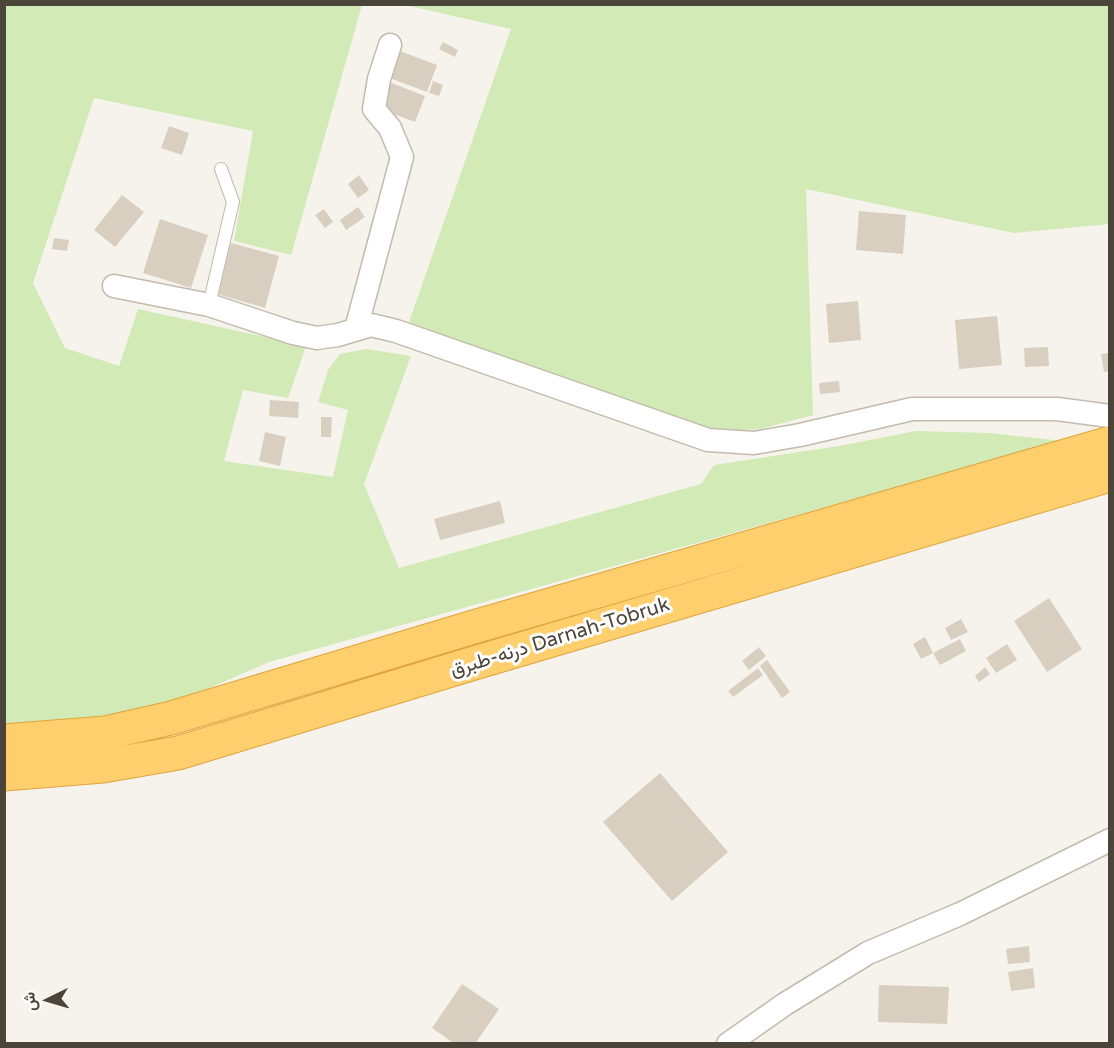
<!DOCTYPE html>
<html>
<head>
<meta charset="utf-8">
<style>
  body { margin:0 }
  #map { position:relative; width:1114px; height:1048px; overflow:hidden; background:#f6f3ec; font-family:"Varela Round",Vazirmatn,sans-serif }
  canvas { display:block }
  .frame { position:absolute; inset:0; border:6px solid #4b4439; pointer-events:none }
  .north { position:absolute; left:18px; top:970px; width:60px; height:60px; -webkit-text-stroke:4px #fff; paint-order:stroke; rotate:265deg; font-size:16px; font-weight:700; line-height:24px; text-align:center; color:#4b4439 }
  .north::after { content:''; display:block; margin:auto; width:21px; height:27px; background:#4b4439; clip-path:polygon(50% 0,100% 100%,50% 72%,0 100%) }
</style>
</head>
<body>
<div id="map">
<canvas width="1114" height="1048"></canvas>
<div class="frame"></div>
<div class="north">ش</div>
</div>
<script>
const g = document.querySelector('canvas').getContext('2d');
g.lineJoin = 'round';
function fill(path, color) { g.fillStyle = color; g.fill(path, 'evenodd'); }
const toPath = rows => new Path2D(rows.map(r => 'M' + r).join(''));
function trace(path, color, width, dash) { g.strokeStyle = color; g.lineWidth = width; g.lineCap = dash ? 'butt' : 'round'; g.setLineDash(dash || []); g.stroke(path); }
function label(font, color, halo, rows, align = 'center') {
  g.font = font + ' "Varela Round",Vazirmatn,sans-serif'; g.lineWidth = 6; g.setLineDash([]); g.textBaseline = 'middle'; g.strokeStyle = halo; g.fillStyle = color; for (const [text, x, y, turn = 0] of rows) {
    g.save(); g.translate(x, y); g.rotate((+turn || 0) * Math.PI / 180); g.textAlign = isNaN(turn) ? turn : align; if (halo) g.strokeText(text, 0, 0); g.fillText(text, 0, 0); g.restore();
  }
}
const green = toPath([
  [5,5,362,5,291,255,234,241,253,131,94,98,33,283,65,348,119,366,138,309,306,346,288,398,243,390,224,461,333,477,348,410,318,402,328,370,340,354,366,349,411,356,364,484,399,568,701,484,714,465,839,446,916,431,990,433,1063,441,269,662,164,708,5,735],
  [405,5,1109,5,1109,224,1014,233,806,189,813,415,760,429,720,432,407,328,511,29]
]);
const building = toPath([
  [443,42,458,50,455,57,439,49],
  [397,50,437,65,427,92,387,77],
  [433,81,443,85,439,96,429,93],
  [389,82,425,96,415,122,378,108],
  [169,126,189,133,182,155,161,148],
  [359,175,369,190,358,198,348,184],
  [122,195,144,212,115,247,94,230],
  [358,207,365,217,346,230,340,220],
  [324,209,333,222,325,228,315,215],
  [859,211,906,215,903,254,856,250],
  [160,219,208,235,191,288,143,273],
  [54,238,69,240,67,251,52,249],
  [231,243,279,256,265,308,217,294],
  [858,301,861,340,829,343,826,304],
  [997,316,1002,365,959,369,955,320],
  [1048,347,1049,366,1025,367,1024,348],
  [1110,353,1110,371,1104,372,1101,354],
  [839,381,840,392,820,394,819,383],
  [270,400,299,402,298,418,269,416],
  [321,417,332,417,331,437,321,437],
  [265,432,286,437,280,466,259,461],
  [500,501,505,523,440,540,434,519],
  [1049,598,1082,649,1047,672,1014,621],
  [961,619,968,632,951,640,945,628],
  [925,637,933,653,921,659,913,644],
  [960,639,966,651,940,665,933,653],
  [1007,644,1017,660,996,673,986,658],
  [759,647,766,656,749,670,742,661],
  [767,660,790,692,782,698,760,666],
  [985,667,990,674,979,682,975,676],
  [758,668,763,675,733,697,728,691],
  [660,773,728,852,672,901,603,822],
  [1029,946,1030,962,1008,964,1006,949],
  [1033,968,1035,988,1011,991,1008,972],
  [462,984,499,1009,475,1044,455,1044,432,1028],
  [879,985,949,987,947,1024,878,1022]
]);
const lane = toPath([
  [209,305,233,202,221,169]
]);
const street = toPath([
  [114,286,209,305,293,333,317,338,338,335,371,325,396,331,708,440,754,443,800,435,912,409,1057,409,1110,416],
  [356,329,402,157,390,128,374,109,379,79,390,45],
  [728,1044,785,1004,868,953,960,914,1110,840]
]);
const highway = toPath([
  [4,741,105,733,171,718,470,628,1110,443],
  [4,774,103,766,178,753,471,664,1110,475]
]);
const streetNames = [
  ["درنه-طبرق Darnah-Tobruk",560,638,-17]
];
fill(green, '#d2eab5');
fill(building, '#d8cfc1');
trace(lane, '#c2bbae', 14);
trace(street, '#c2bbae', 25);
trace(highway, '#e0a43c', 35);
trace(lane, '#fff', 12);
trace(street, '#fff', 22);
trace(highway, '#ffcf6e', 33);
label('20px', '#4b4439', '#fff', streetNames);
</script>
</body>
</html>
